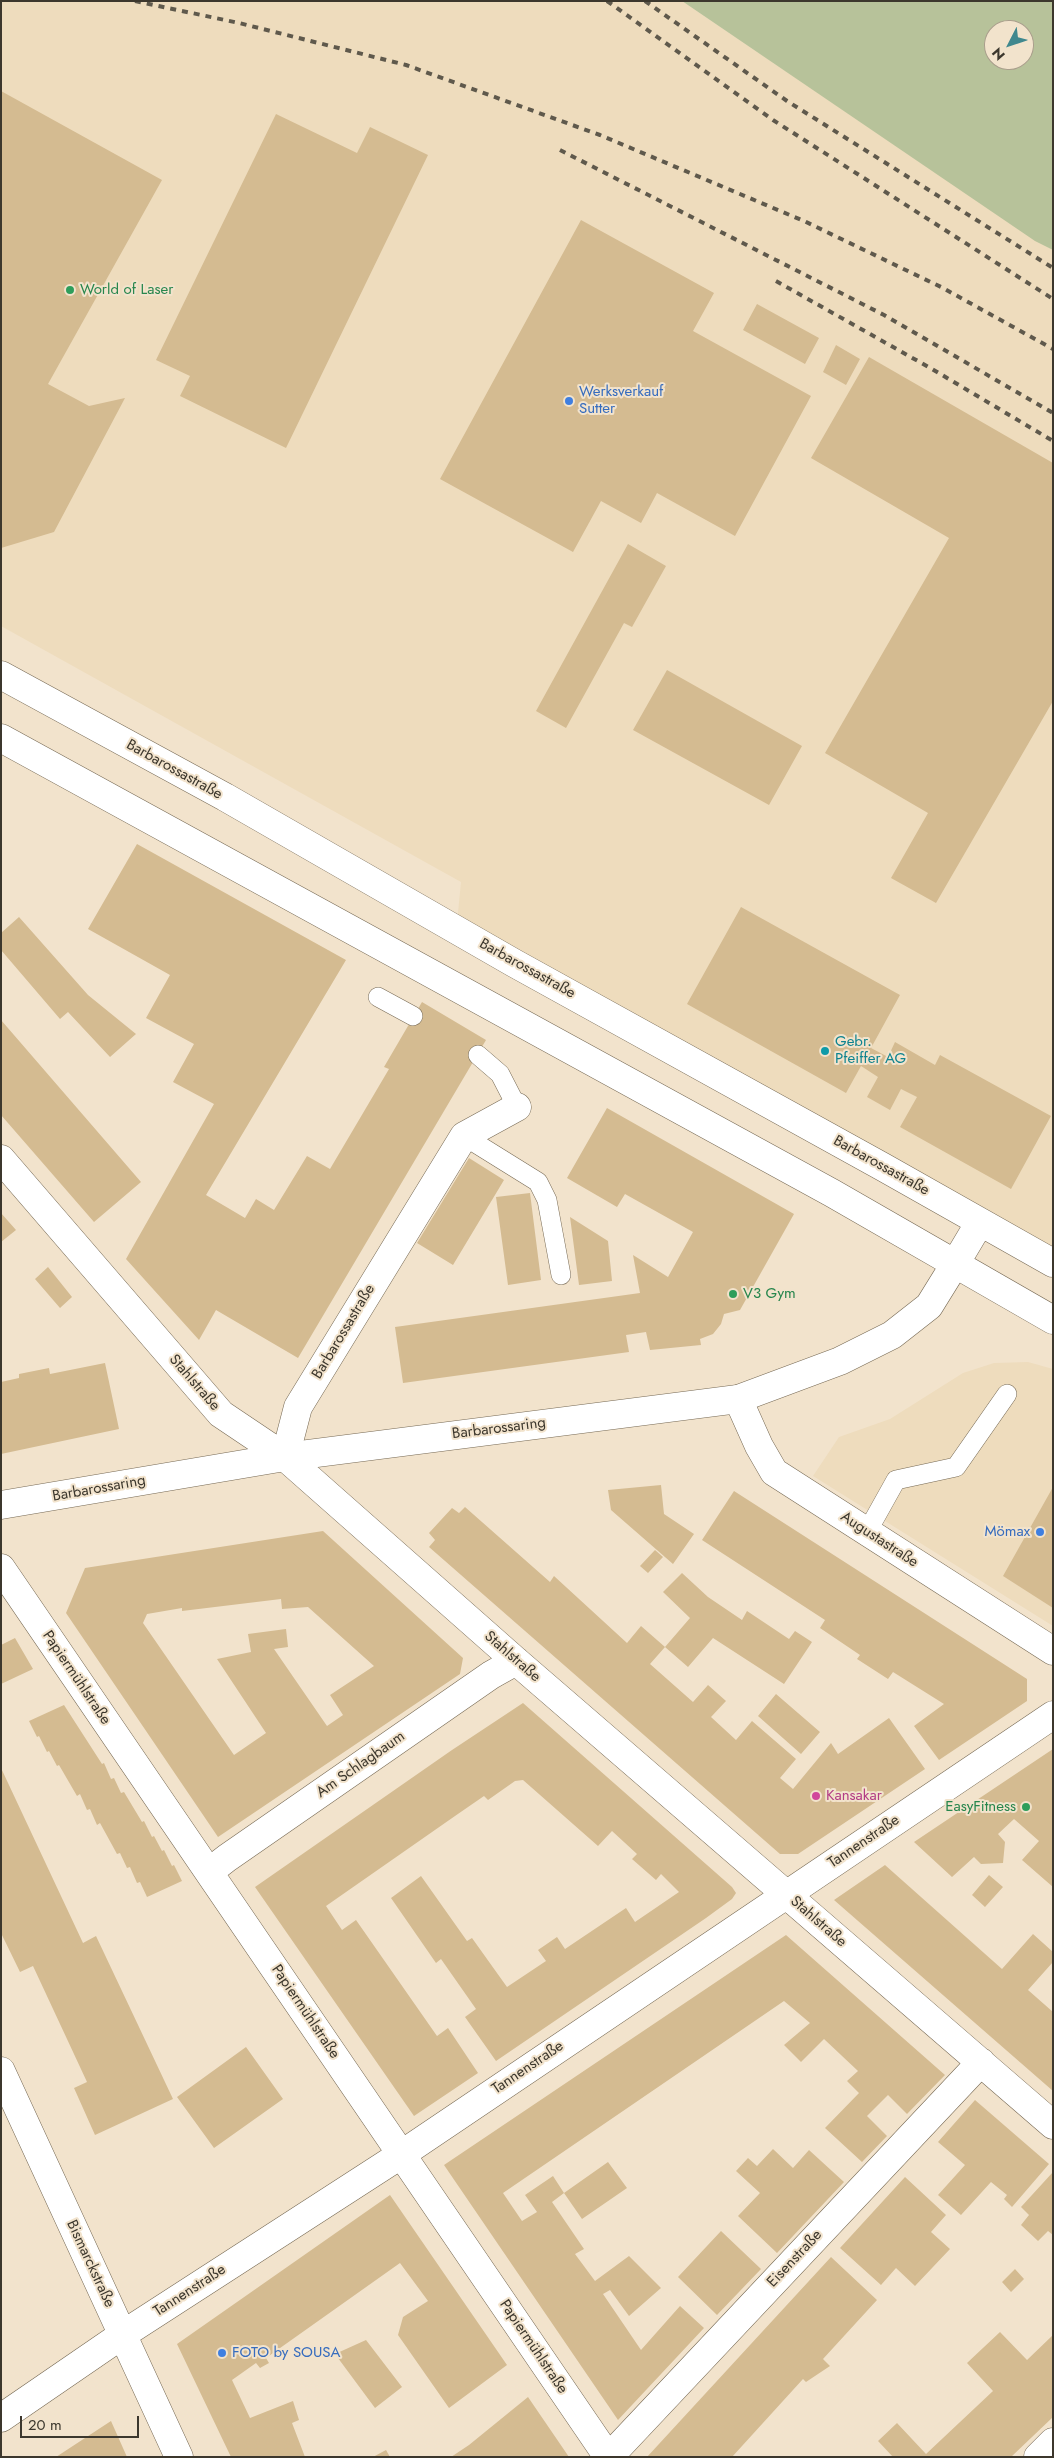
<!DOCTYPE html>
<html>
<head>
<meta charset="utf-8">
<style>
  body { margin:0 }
  #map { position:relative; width:1054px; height:2458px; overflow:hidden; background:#f2e3cc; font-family:Jost,sans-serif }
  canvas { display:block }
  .frame { position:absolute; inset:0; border:2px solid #3c372d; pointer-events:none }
  .north { position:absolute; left:984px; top:20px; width:50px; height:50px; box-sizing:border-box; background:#f2e3cc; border:1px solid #a99e8c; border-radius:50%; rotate:229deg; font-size:14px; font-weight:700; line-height:20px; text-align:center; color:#3c372d }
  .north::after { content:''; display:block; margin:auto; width:18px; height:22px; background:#40888e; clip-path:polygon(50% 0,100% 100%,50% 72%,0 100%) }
  .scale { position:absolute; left:20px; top:2416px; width:119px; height:22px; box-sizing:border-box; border:2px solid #3c372d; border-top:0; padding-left:6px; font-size:15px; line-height:18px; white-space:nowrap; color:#3c372d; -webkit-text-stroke:4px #f2e3cc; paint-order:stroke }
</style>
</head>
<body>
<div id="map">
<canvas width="1054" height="2458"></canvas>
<div class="frame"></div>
<div class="north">N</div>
<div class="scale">20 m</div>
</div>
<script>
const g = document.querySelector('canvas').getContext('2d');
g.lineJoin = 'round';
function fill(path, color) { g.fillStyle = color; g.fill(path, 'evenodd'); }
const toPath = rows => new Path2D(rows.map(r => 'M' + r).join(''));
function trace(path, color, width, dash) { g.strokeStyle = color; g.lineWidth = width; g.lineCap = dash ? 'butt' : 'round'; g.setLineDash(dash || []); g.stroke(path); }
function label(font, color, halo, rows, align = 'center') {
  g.font = font + ' Jost,sans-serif'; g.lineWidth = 4; g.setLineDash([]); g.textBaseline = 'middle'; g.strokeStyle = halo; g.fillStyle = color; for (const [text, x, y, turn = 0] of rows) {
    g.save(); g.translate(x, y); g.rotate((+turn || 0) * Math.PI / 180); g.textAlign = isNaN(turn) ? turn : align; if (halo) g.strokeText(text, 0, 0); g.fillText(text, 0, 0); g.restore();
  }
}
const built = toPath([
  [1,1,682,1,1035,240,1053,250,1053,1250,457,923,461,882,1,626],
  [1028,1362,1053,1369,1053,1626,813,1476,839,1437,890,1419,963,1373,994,1363]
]);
const green = toPath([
  [682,1,1053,1,1053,250,1035,241],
  [994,30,1024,30,1024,60,994,60]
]);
const building = toPath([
  [1,91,162,180,48,384,89,406,125,398,54,532,1,548],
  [276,114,357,153,370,127,428,155,286,448,180,396,190,376,156,360],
  [581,220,714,293,693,331,811,396,735,536,657,493,641,523,601,501,573,552,440,479],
  [757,304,819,338,805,364,743,330],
  [836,345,860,359,846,385,823,372],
  [869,357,1053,463,1053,701,936,903,891,878,928,813,825,753,949,538,811,458],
  [628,544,666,566,632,627,624,623,566,728,536,711],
  [667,670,802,746,769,805,633,730],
  [137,844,346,960,206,1195,245,1218,256,1199,274,1210,307,1156,330,1169,389,1069,384,1067,422,1002,486,1040,298,1358,216,1310,199,1340,126,1259,214,1104,173,1082,194,1044,146,1018,170,975,88,929],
  [741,907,900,995,871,1048,888,1057,895,1042,935,1065,940,1055,1051,1116,1011,1189,900,1127,917,1097,901,1089,890,1110,867,1097,878,1077,861,1066,846,1093,687,1004],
  [19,917,88,995,136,1034,110,1057,68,1012,60,1019,1,950,1,933],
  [1,1020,141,1182,94,1222,1,1115],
  [607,1108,794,1214,740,1310,724,1314,721,1324,713,1334,700,1339,701,1345,650,1350,646,1332,626,1335,629,1352,403,1383,395,1327,640,1293,633,1255,668,1277,693,1232,625,1194,617,1207,567,1178],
  [469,1158,504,1180,453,1265,417,1243],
  [530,1193,541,1280,508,1285,496,1197],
  [1,1213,16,1230,1,1242],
  [570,1217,608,1241,612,1281,579,1285],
  [48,1267,72,1297,60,1308,35,1279],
  [105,1363,119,1429,1,1454,1,1382,19,1378,19,1374,49,1368,50,1374],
  [661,1485,664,1514,694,1534,673,1564,611,1510,608,1490],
  [1053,1487,1053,1608,1003,1576],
  [734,1491,1027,1679,1027,1701,939,1760,914,1726,944,1704,893,1672,888,1679,857,1659,860,1655,820,1628,825,1620,702,1540],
  [465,1507,550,1582,554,1576,627,1643,641,1626,665,1647,650,1664,693,1702,708,1685,726,1701,711,1717,736,1740,752,1721,796,1759,780,1778,793,1789,831,1743,838,1754,889,1718,925,1769,798,1854,780,1854,429,1547,435,1540,429,1533,452,1508,459,1513],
  [323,1531,463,1658,460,1674,218,1837,66,1613,85,1568],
  [281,1599,282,1609,308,1607,374,1666,330,1695,343,1715,327,1726,274,1649,288,1647,286,1629,248,1634,251,1652,217,1659,266,1733,234,1755,143,1623,147,1614,182,1608,182,1611],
  [655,1550,663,1557,648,1573,640,1566],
  [682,1573,708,1597,742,1620,747,1611,789,1639,795,1631,812,1642,784,1684,713,1638,688,1667,665,1647,690,1618,663,1592],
  [15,1638,33,1669,1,1684,1,1645],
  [776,1694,820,1732,801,1754,758,1716],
  [523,1703,732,1887,736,1893,732,1899,706,1918,496,2061,465,2017,476,2009,441,1959,436,1963,391,1898,421,1876,467,1941,472,1938,507,1987,546,1961,538,1950,557,1937,565,1949,626,1908,635,1922,679,1892,661,1874,656,1880,632,1859,637,1854,612,1831,598,1846,523,1780,515,1781,488,1800,484,1796,455,1816,326,1906,342,1930,356,1920,437,2036,448,2028,478,2073,414,2116,255,1887,452,1750],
  [64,1705,102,1764,104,1763,111,1779,114,1778,121,1793,124,1792,142,1822,144,1821,152,1837,154,1836,162,1851,164,1850,172,1866,174,1865,182,1881,147,1897,140,1882,137,1883,130,1867,127,1868,120,1853,117,1854,100,1823,97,1825,90,1809,87,1810,80,1794,77,1796,59,1765,57,1766,49,1751,47,1752,39,1736,37,1737,29,1721],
  [1053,1749,1053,1887,1022,1860,1039,1841,1014,1819,998,1834,1005,1842,1003,1863,981,1864,974,1857,952,1877,914,1842],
  [1,1768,83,1943,96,1936,173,2099,95,2135,74,2088,87,2082,33,1966,20,1972,1,1933],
  [885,1865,1002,1969,1033,1934,1053,1952,1053,1962,1028,1990,1053,2012,1053,2091,834,1900],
  [989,1875,1003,1887,985,1907,972,1895],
  [786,1935,945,2075,907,2114,888,2095,867,2116,887,2136,862,2162,825,2128,859,2093,847,2081,858,2071,824,2039,801,2062,784,2045,810,2023,784,2001,503,2193,522,2221,537,2212,525,2195,553,2176,564,2193,552,2202,584,2249,575,2254,595,2281,629,2256,661,2288,629,2316,610,2290,603,2294,641,2350,680,2306,704,2328,618,2420,444,2165],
  [246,2047,283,2099,214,2148,177,2097],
  [975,2100,1049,2164,1012,2207,1004,2199,1007,2195,991,2182,961,2215,938,2195,965,2165,938,2142],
  [773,2149,793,2168,809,2150,844,2182,777,2253,738,2216,760,2193,736,2171,748,2158,757,2166],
  [608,2162,627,2188,582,2219,564,2193],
  [1053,2172,1053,2235,1048,2231,1038,2241,1021,2225,1029,2215,1021,2207],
  [905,2177,946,2215,931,2232,950,2249,915,2286,896,2268,881,2285,840,2248],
  [390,2195,507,2365,449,2408,398,2335,403,2317,428,2301,400,2263,266,2358,269,2363,260,2368,256,2363,232,2380,250,2418,293,2401,299,2420,292,2423,305,2457,231,2457,177,2344],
  [721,2231,761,2269,717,2315,678,2277],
  [831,2257,877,2300,823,2359,830,2366,806,2382,803,2379,732,2457,647,2457],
  [1015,2269,1024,2279,1011,2292,1002,2282],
  [1000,2332,1027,2360,1053,2335,1053,2417,1011,2457,893,2457,878,2441,897,2423,926,2454,993,2391,967,2363],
  [366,2340,402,2387,375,2408,335,2354],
  [528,2397,569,2457,451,2457,469,2445],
  [111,2421,127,2457,56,2457],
  [386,2450,390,2457,373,2457]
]);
const lane = toPath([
  [378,997,413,1016],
  [478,1055,500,1074,517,1107],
  [464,1136,538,1182,547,1200,561,1275],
  [867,1532,896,1480,956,1467,1007,1394]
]);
const street = toPath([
  [1,1159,221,1414,285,1457,516,1661,1053,2125],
  [738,1399,759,1446,774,1472,1053,1651],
  [285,1457,298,1407,464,1136,517,1107],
  [1,1568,608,2457],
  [209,1872,227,1858,491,1675,516,1661],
  [1,2071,179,2457],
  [1,2418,122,2335,402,2154,1053,1715],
  [609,2457,981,2062],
  [1038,2457,1053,2442]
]);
const secondary = toPath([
  [1,1505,285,1457,738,1399,840,1361,892,1335,929,1306,955,1264]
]);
const primary = toPath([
  [1,675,225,797,514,963,883,1167,1053,1263],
  [1,738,832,1193,1053,1320],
  [955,1264,980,1222]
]);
const rail = toPath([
  [135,1,239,23,406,65,600,135,804,221,941,287,1053,349],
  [607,1,773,120,1053,299],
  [645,1,787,101,1053,268],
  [560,150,884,315,1053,413],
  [776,281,932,369,1053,441]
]);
const markers = [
  [70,290,5,"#2e9e5b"],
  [569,401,5,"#3f7fe0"],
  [825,1051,5,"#0f9aa8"],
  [733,1294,5,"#2e9e5b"],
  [1040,1532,5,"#3f7fe0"],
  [816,1796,5,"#d1479c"],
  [1026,1807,5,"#2e9e5b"],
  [222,2353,5,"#3f7fe0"]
];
const leisureNames = [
  ["World of Laser",80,290],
  ["V3 Gym",743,1294],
  ["EasyFitness",1016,1807,"right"]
];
const shopNames = [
  ["Werksverkauf",579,392],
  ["Sutter",579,409],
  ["Mömax",1030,1532,"right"],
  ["FOTO by SOUSA",232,2353]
];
const streetNames = [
  ["Barbarossastraße",174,770,29],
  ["Barbarossastraße",527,969,29],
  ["Barbarossastraße",881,1166,29],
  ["Barbarossastraße",344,1332,-59],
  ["Stahlstraße",194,1383,49],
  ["Barbarossaring",499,1429,-7],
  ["Barbarossaring",99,1489,-10],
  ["Augustastraße",879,1540,33],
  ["Stahlstraße",512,1657,41],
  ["Papiermühlstraße",76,1678,56],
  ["Am Schlagbaum",361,1765,-35],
  ["Tannenstraße",864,1842,-34],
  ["Stahlstraße",818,1922,41],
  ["Papiermühlstraße",305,2012,56],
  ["Tannenstraße",528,2068,-34],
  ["Eisenstraße",795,2259,-47],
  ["Bismarckstraße",90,2264,65],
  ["Tannenstraße",190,2291,-33],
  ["Papiermühlstraße",533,2347,56]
];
const cultureNames = [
  ["Gebr.",835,1042],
  ["Pfeiffer AG",835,1059]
];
const hotelNames = [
  ["Kansakar",826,1796]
];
fill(built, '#eedcbd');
fill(green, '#b7c29a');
fill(building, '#d4bb91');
trace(lane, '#766954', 20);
trace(street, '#766954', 29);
trace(secondary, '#766954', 29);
trace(primary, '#766954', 29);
trace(lane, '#fff', 19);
trace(street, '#fff', 28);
trace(secondary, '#fff', 28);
trace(primary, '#fff', 28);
trace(rail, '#5f594c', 4, [6, 6]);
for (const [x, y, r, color] of markers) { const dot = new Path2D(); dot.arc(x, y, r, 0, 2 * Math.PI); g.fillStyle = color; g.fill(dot); trace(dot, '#f2e3cc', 2); }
label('15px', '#27864d', '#f2e3cc', leisureNames, 'left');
label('15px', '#366cbe', '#f2e3cc', shopNames, 'left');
label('15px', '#3c372d', '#f2e3cc', streetNames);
label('15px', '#0d838f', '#f2e3cc', cultureNames, 'left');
label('15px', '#b23c85', '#f2e3cc', hotelNames, 'left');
</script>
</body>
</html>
